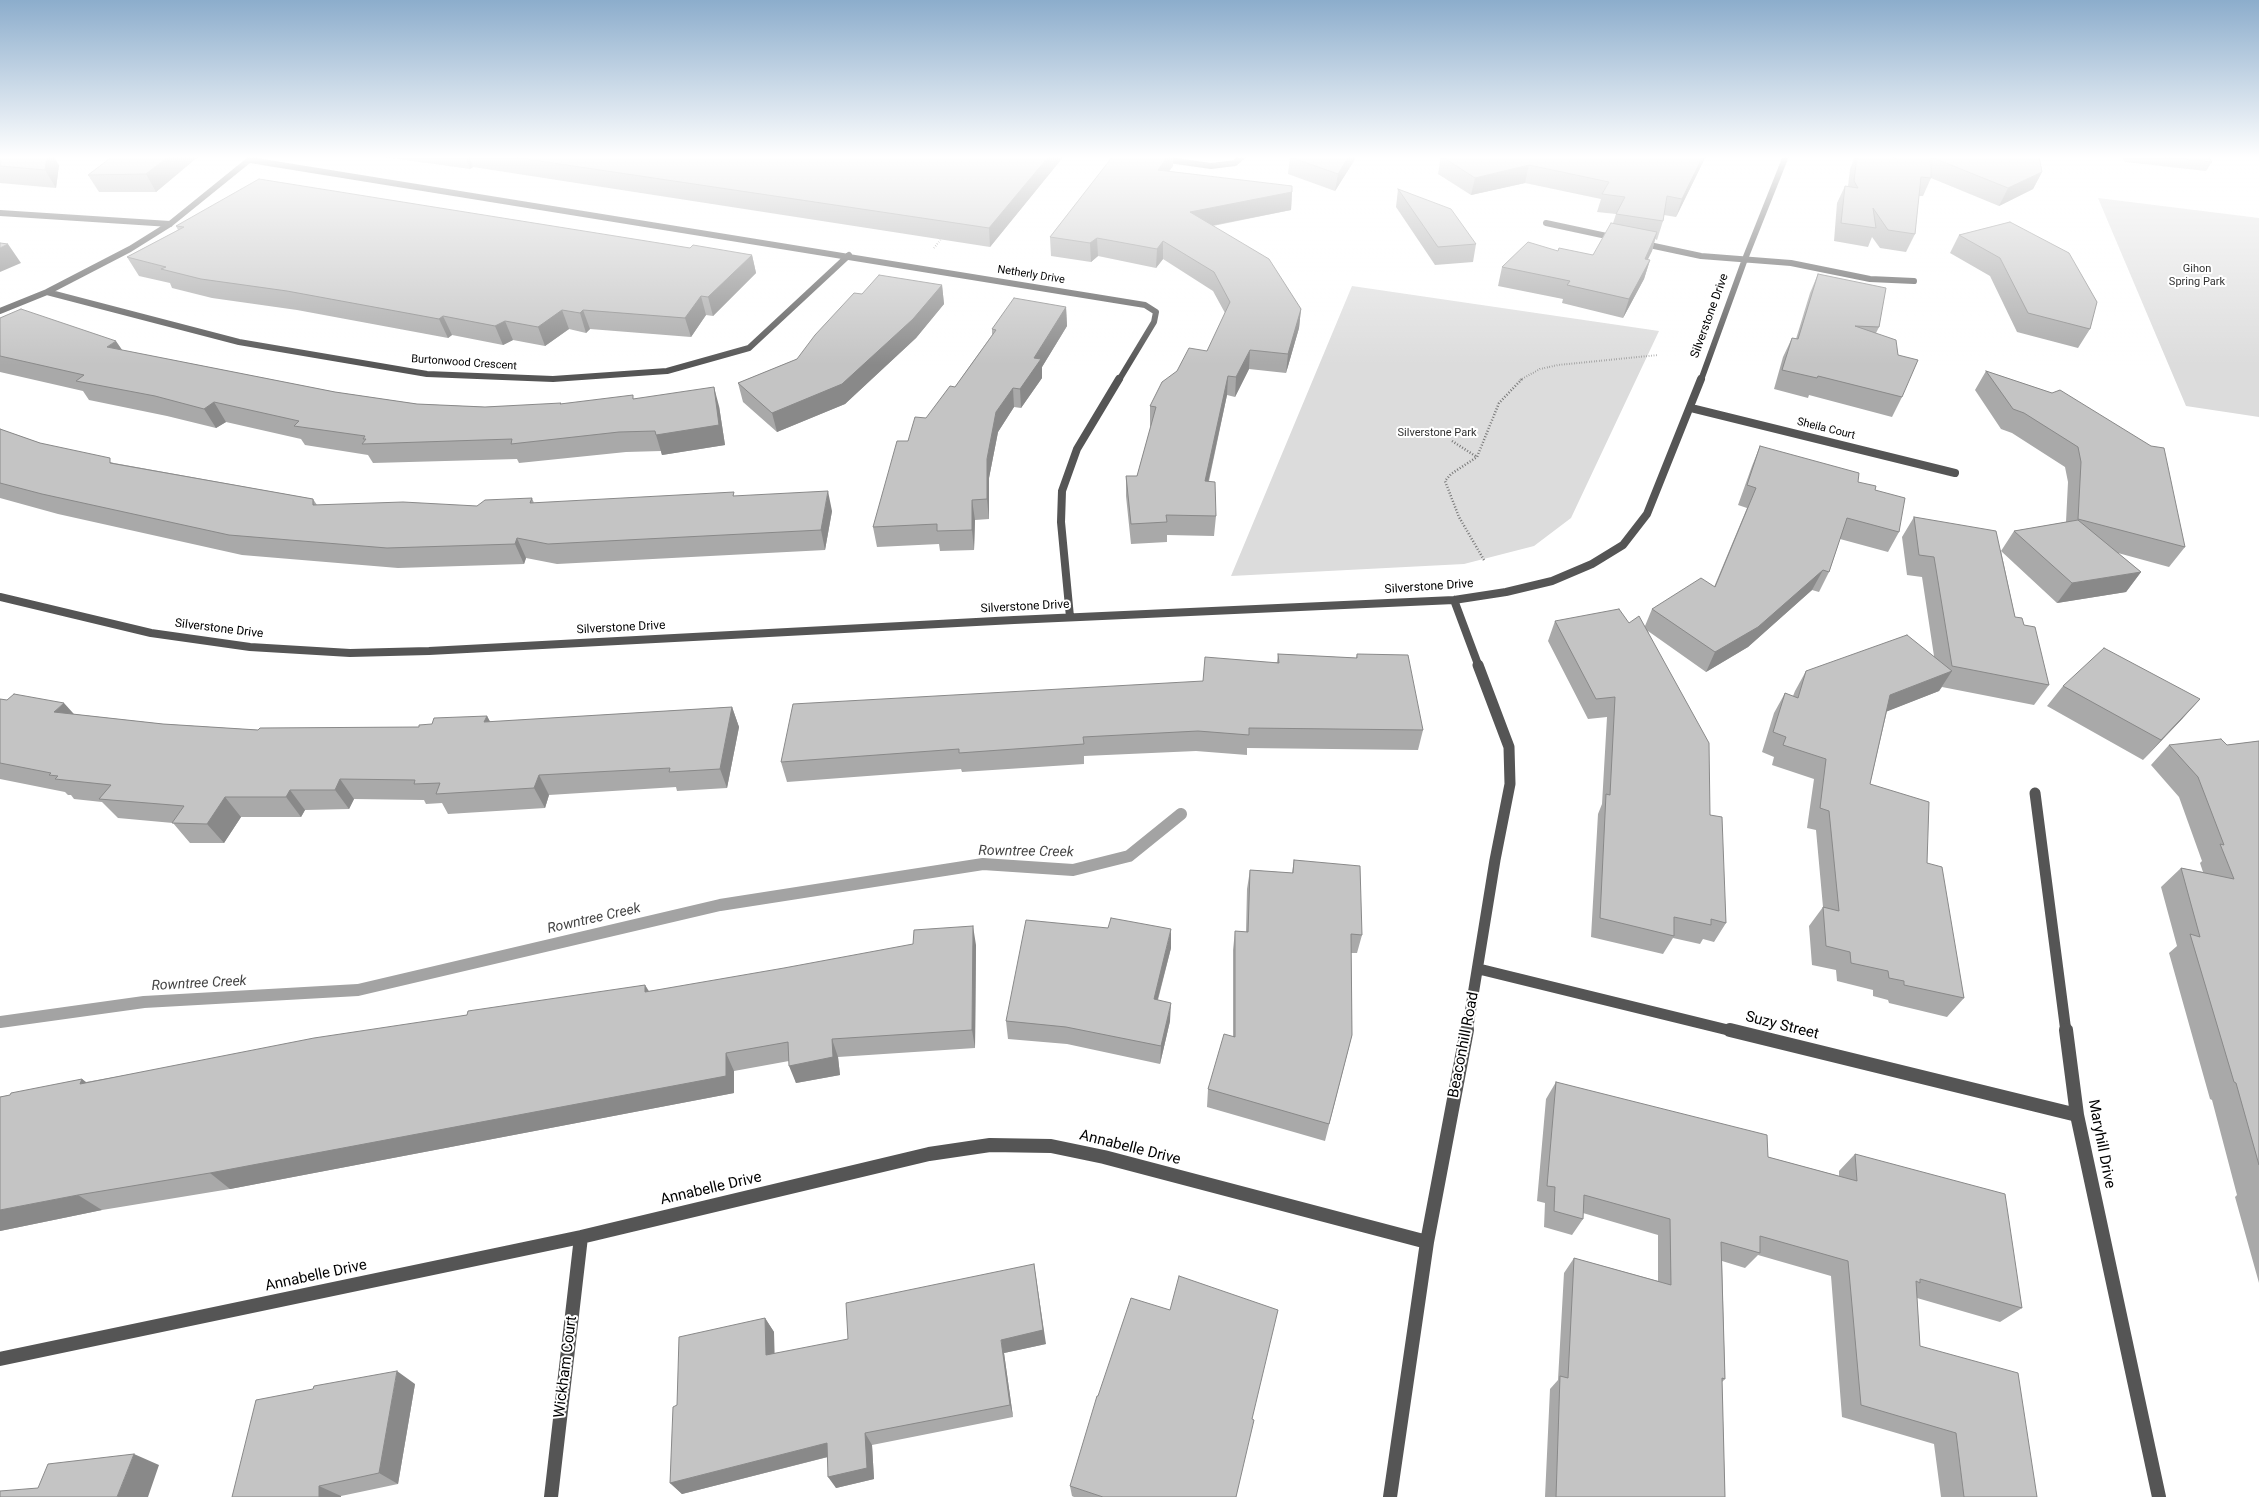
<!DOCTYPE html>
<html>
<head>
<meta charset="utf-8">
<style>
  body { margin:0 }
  canvas { display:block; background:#fff }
</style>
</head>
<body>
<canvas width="2259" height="1497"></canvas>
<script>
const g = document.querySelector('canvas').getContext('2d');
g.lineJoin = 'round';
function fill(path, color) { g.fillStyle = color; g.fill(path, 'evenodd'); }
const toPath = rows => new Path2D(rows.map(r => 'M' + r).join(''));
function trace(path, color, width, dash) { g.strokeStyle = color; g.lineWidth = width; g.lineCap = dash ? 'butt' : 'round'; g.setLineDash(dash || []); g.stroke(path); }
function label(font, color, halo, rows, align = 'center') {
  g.font = font + ' Roboto,sans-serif'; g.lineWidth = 4; g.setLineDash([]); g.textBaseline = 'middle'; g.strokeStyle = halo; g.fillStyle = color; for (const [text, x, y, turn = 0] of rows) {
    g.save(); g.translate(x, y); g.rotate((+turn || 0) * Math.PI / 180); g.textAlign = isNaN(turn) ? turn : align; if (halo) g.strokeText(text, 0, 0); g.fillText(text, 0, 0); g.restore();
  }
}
const green = toPath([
  [2098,198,2259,218,2259,417,2186,406],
  [1352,286,1659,331,1571,518,1534,546,1464,564,1231,576]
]);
const stream = toPath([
  [0,1022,144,1002,358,990,720,905,983,864,1073,870,1129,856,1181,814]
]);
const pathFar1 = toPath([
  [934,248,942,238],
  [1520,380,1540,369,1558,365,1658,355]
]);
const path = toPath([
  [1452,441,1477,457],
  [1484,560,1459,517,1445,481,1451,474,1477,457,1499,403,1522,379]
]);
const minorFar3 = toPath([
  [1140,156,1211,166,1235,163,1243,156],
  [250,160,1145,305,1156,312,1154,322,1119,380],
  [0,213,170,224],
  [1546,223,1616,238],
  [1640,243,1701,256,1791,263,1870,279,1914,281],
  [47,292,239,342,427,374,553,379,667,371,749,348,849,255],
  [0,311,47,292,130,249,170,224,254,156],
  [1701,380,1745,259,1786,156]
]);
const minorFar2 = toPath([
  [1691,408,1955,473],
  [0,597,151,633,250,647,350,653,429,651,1014,620,1454,600,1506,592,1552,581,1592,564,1623,545,1647,514,1701,379],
  [1454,600,1479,667],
  [1070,617,1061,522,1062,491,1077,449,1119,379]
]);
const minorFar1 = toPath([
  [2035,793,2066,1032],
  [1479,969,1736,1032],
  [1467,1032,1495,860,1510,784,1509,747,1478,665]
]);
const minor = toPath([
  [1730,1030,2077,1115],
  [2066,1030,2077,1115,2159,1497],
  [0,1359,581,1237,929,1154,990,1145,1051,1146,1104,1157,1427,1242],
  [551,1497,581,1237],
  [1390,1497,1427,1242,1467,1030]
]);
const wall = toPath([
  [0,156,59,165,56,188,0,183],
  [113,156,199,156,156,192,99,192,88,175],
  [377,156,1064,156,990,247,473,167,470,169],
  [1113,156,1173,156,1173,166,1168,172,1292,192,1291,210,1213,226,1301,309,1299,328,1286,373,1249,369,1235,397,1227,395,1209,481,1216,516,1214,536,1167,535,1167,542,1131,544,1126,496,1126,476,1137,476,1151,426,1150,426,1150,406,1207,351,1225,313,1213,291,1163,259,1156,268,1098,256,1091,262,1051,256,1050,237],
  [1357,156,1335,191,1288,174,1290,157],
  [1441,156,1706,156,1676,217,1664,215,1663,221,1657,240,1655,239,1652,251,1647,260,1650,260,1644,279,1623,318,1562,303,1563,299,1498,286,1502,267,1558,251,1593,255,1613,223,1616,214,1597,212,1601,199,1525,183,1471,195,1438,174],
  [1855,156,2039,156,2042,172,2033,189,1999,206,1931,178,1923,196,1919,196,1915,234,1906,252,1880,248,1872,237,1868,247,1834,241,1837,203,1845,186,1848,186,1850,169],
  [2122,156,2208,156,2212,162,2206,171,2125,162],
  [1398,189,1476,244,1473,262,1435,265,1396,207],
  [2010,222,2090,329,2078,348,2017,332,1990,276,1950,253,1959,235],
  [176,226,690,248,752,255,756,273,713,316,706,315,691,337,590,329,586,333,569,329,545,346,513,340,503,345,452,335,448,338,297,310,212,298,172,288,170,283,139,276,127,257,178,230],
  [1818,274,1879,327,1876,333,1902,397,1892,417,1809,395,1808,398,1774,389,1783,357,1792,338,1796,339,1810,293],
  [942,285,944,304,916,338,845,404,777,432,743,402,738,383,797,359],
  [1066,307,1067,326,1042,367,1042,378,1021,408,1014,407,998,432,989,478,989,519,975,520,974,550,940,551,939,544,877,547,873,527,908,441,955,387,992,335,992,329],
  [0,318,122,350,335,392,417,404,485,407,561,404,634,399,719,406,725,445,662,455,661,451,626,452,519,463,517,459,373,463,368,455,305,445,301,439,226,422,216,428,167,416,89,400,83,391,0,372],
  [1986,371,2052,393,2185,547,2169,567,2118,553,2141,572,2126,592,2057,603,2001,551,2015,617,2024,625,2049,685,2034,705,1942,687,1939,691,1887,711,1870,784,1927,863,1964,998,1947,1017,1889,1003,1888,1000,1873,996,1873,990,1837,981,1836,970,1812,965,1809,926,1823,907,1816,830,1807,828,1814,779,1772,765,1774,757,1762,752,1774,713,1785,693,1793,696,1795,691,1806,671,1934,656,1922,577,1907,575,1902,537,1914,517,2001,551,2014,531,2066,522,2068,482,2065,467,2012,433,2001,429,1975,390],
  [0,429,40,443,114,463,313,499,317,505,477,506,532,498,534,503,735,496,832,511,825,550,557,564,526,558,524,564,398,568,242,555,58,514,0,498],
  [1760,446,1858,482,1875,490,1899,532,1888,552,1840,539,1829,572,1819,592,1812,590,1748,647,1706,672,1648,631,1710,815,1726,923,1714,942,1703,939,1700,944,1673,938,1663,954,1591,937,1598,814,1602,804,1607,717,1588,719,1548,641,1555,621,1629,623,1645,626,1652,609,1714,587,1747,508,1738,505,1752,466],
  [1278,654,1356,658,1357,654,1423,730,1418,750,1247,748,1247,755,1196,751,1084,756,1084,764,962,772,961,769,787,782,781,762,1203,681,1277,662],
  [2063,686,2200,699,2182,719,2143,760,2047,706],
  [0,699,73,714,163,724,258,730,419,727,487,716,490,722,732,707,739,727,727,788,677,791,676,787,549,795,545,808,448,814,442,803,426,804,424,800,354,799,349,809,305,810,301,817,241,817,224,843,190,843,173,823,118,818,102,802,74,799,71,795,68,795,65,792,0,779],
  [2259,741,2259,1283,2235,1197,2237,1195,2212,1100,2210,1099,2169,953,2177,946,2161,887,2181,868,2203,872,2200,863,2202,861,2179,797,2151,765,2169,745,2227,745],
  [1294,860,1362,935,1357,953,1351,953,1352,1035,1325,1141,1207,1107,1208,1089,1233,1037,1233,950,1235,931,1246,932,1247,889,1250,870,1292,873],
  [976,945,975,1048,838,1057,840,1075,796,1083,789,1061,734,1071,734,1093,230,1189,102,1210,0,1231,0,1097,82,1079,86,1082,467,1015,645,985,649,991],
  [1171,948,1158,1000,1170,1021,1160,1064,1067,1044,1008,1039,1006,1021],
  [1556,1082,1768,1157,1839,1176,1839,1171,1855,1154,2022,1308,2000,1322,1917,1298,1920,1346,2037,1497,1941,1497,1934,1444,1842,1417,1831,1276,1758,1255,1745,1268,1722,1261,1725,1379,1722,1382,1725,1497,1545,1497,1550,1389,1558,1380,1564,1273,1574,1258,1658,1281,1658,1235,1583,1213,1583,1219,1572,1235,1544,1227,1545,1203,1537,1201,1546,1099],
  [765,1318,774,1332,774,1353,1046,1344,1004,1353,1013,1417,872,1445,874,1479,836,1488,828,1457,682,1494,670,1483,677,1405],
  [415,1384,398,1484,341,1496,341,1497,232,1497],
  [1252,1419,1236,1497,1074,1497,1072,1496,1070,1486]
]);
const shadedWall = toPath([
  [47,156,53,156,59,165,56,188,45,170],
  [169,156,199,156,156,192,146,174],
  [465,156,469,156,473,167,470,169],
  [1049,156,1064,156,990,247,989,228],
  [1168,156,1173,156,1173,166,1157,188,1158,170],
  [1349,156,1357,156,1335,191,1338,174],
  [1703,156,1706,156,1676,217,1682,199],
  [1529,165,1525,183,1471,195,1475,178],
  [2042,172,2033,189,1999,206,2008,188],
  [1292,192,1291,210,1189,230,1190,212],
  [1657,232,1652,251,1639,278,1645,259],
  [1097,238,1098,256,1091,262,1090,243],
  [1163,241,1163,259,1156,268,1157,249],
  [8,244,21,263,0,272,0,248],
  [752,255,756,273,713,316,708,297],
  [1650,260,1644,279,1623,318,1629,299],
  [942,285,944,304,916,338,845,404,777,432,772,413],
  [701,296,706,315,691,337,685,318],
  [1066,307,1067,326,1042,367,1042,378,1021,408,1020,389,1034,358],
  [1301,309,1299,328,1286,373,1288,354],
  [562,310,569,329,545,346,538,327],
  [583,310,590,329,586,333,580,313],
  [443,316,452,335,448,338,439,319],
  [505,321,513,340,503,345,495,326],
  [116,341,129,360,107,347],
  [1250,350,1249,369,1235,397,1236,377],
  [1228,376,1227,395,1204,501,1205,481],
  [714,387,719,406,725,445,662,455,656,435],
  [1013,388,1014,407,998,432,989,478,989,519,987,499,987,459,996,412],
  [214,402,226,422,216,428,204,409],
  [828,491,832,511,825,550,821,530],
  [972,500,975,520,974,550,972,530],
  [517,538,526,558,524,564,515,544],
  [1823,570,1812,590,1748,647,1706,672,1715,652],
  [2141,572,2126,592,2057,603,2072,583],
  [1952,671,1939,691,1878,715,1890,695],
  [2200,699,2182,719,2143,760,2161,740],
  [64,703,82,723,54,712],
  [732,707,739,727,727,788,720,769],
  [487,716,498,736,484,722],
  [539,775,549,795,545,808,534,788],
  [340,779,354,799,349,809,335,790],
  [290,790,305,810,301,817,286,797],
  [225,797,241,817,224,843,207,824],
  [973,926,976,945,975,1048,972,1030],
  [1171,929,1171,948,1153,1017,1154,999],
  [645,985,655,1003,645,992],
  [1171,1003,1170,1021,1160,1064,1161,1046],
  [832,1039,838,1057,840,1075,796,1083,789,1066],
  [726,1053,734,1071,734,1093,230,1189,210,1173],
  [82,1079,104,1097,80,1084],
  [78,1195,102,1210,0,1231,0,1210],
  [1034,1264,1046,1344,1004,1353,1013,1417,1010,1405,1001,1340],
  [765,1318,774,1332,775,1368,766,1355],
  [397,1371,415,1384,398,1484,379,1473],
  [865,1433,872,1445,874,1479,836,1488,828,1477],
  [827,1443,835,1455,682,1494,670,1483],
  [134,1454,159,1465,148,1497,117,1497],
  [319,1486,341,1496,341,1497,319,1497]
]);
const building = toPath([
  [0,156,47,156,45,170,0,166,0,156],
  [113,156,169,156,146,174,88,175,113,156],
  [506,156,1049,156,989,228,506,156],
  [1113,156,1168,156,1158,170,1292,186,1292,192,1190,212,1269,259,1301,309,1288,354,1250,350,1236,377,1228,376,1205,481,1215,482,1216,516,1166,515,1167,522,1131,524,1126,476,1137,476,1156,407,1150,406,1162,382,1177,371,1189,348,1207,351,1230,302,1214,272,1163,241,1157,249,1097,238,1090,243,1050,237,1113,156],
  [1290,156,1349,156,1338,174,1290,157,1290,156],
  [1441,156,1703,156,1682,199,1667,196,1663,221,1616,214,1625,197,1602,194,1609,182,1529,165,1475,178,1441,156],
  [1857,156,1885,156,1897,158,1896,156,2039,156,2042,172,2008,188,1931,157,1931,178,1921,177,1915,234,1888,230,1873,208,1876,228,1841,223,1845,186,1858,188,1854,181,1857,156],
  [2155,156,2208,156,2212,162,2155,156],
  [259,179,690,248,693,245,752,255,708,297,701,296,685,318,583,310,580,313,562,310,538,327,505,321,495,326,443,316,439,319,287,291,201,279,161,269,166,267,127,257,184,227,176,226,259,179],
  [1398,189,1451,209,1476,244,1438,247,1398,189],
  [2010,222,2069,253,2097,302,2090,329,2028,313,2000,258,1959,235,2010,222],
  [1611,223,1657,232,1645,259,1650,260,1629,299,1567,285,1570,281,1502,267,1528,242,1558,251,1559,248,1593,255,1611,223],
  [0,243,8,244,0,248,0,243],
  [1818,274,1886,288,1879,327,1855,326,1896,340,1898,355,1918,360,1902,397,1818,376,1817,378,1782,370,1792,338,1798,339,1818,274],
  [879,275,942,285,913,319,842,384,772,413,738,383,797,359,815,335,854,293,862,294,879,275],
  [1014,298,1066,307,1034,358,1041,359,1020,389,1013,388,996,412,987,459,987,499,972,500,972,530,937,531,937,524,873,527,897,441,908,441,915,417,926,418,950,386,955,387,996,330,992,329,1014,298],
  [21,309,116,341,107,347,335,392,417,404,485,407,561,403,560,404,633,395,633,399,714,387,719,425,656,435,655,431,619,432,511,444,512,439,362,444,366,439,363,439,365,436,294,426,299,421,214,402,204,409,155,396,76,381,84,375,0,356,0,318,21,309],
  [1986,371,2052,393,2060,390,2151,446,2164,448,2185,547,2078,519,2081,462,2078,447,2024,413,2013,409,1986,371],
  [0,429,40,443,110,458,110,463,313,499,313,505,403,502,477,506,485,500,532,498,530,503,734,492,733,496,828,491,821,530,548,544,517,538,515,544,387,548,229,535,42,494,0,483,0,429],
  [1760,446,1859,473,1858,482,1876,486,1875,490,1905,498,1899,532,1847,518,1829,572,1823,570,1758,627,1715,652,1652,609,1701,578,1715,587,1756,488,1747,485,1760,446],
  [1914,517,1996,531,2015,617,2022,618,2024,625,2035,627,2049,685,1952,666,1934,557,1919,555,1914,517],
  [2078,520,2141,572,2072,583,2014,531,2078,520],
  [1619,609,1629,623,1639,616,1709,743,1710,815,1722,817,1726,923,1711,919,1711,925,1674,917,1674,936,1600,918,1606,794,1610,795,1615,697,1596,699,1555,621,1619,609],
  [1907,635,1952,671,1890,695,1870,784,1929,802,1927,863,1942,867,1964,998,1904,985,1904,981,1889,978,1888,971,1851,963,1850,952,1826,946,1823,907,1839,911,1829,811,1820,808,1826,759,1783,745,1786,737,1773,732,1785,693,1798,698,1806,671,1907,635],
  [2104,648,2200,699,2161,740,2063,686,2104,648],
  [1278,654,1357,658,1357,654,1408,655,1423,730,1249,728,1249,735,1198,731,1083,737,1084,744,959,753,959,749,781,762,793,704,1203,681,1205,657,1279,663,1278,654],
  [14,694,64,703,54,712,163,724,258,730,260,728,419,727,419,725,432,724,434,718,487,716,484,722,732,707,720,769,669,772,670,768,539,775,534,788,436,794,440,783,414,784,415,780,340,779,335,790,290,790,286,797,225,797,207,824,172,823,184,806,99,799,111,785,55,779,58,776,49,775,51,773,0,763,0,699,7,700,14,694],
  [2221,739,2227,745,2259,741,2259,1165,2236,1083,2234,1082,2190,934,2200,937,2181,868,2234,879,2220,844,2224,845,2198,777,2169,745,2221,739],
  [1294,860,1360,866,1362,935,1351,934,1352,1035,1329,1124,1208,1089,1224,1034,1235,1037,1235,931,1248,932,1250,870,1293,873,1294,860],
  [1111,918,1171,929,1154,999,1171,1003,1161,1046,1066,1027,1006,1021,1026,920,1108,928,1111,918],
  [973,926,972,1030,832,1039,833,1057,789,1066,788,1042,726,1053,726,1076,210,1173,78,1195,0,1210,0,1097,10,1095,11,1093,82,1079,80,1084,314,1038,467,1015,468,1011,645,985,645,992,784,968,913,944,914,930,973,926],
  [1556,1082,1767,1135,1768,1157,1857,1181,1855,1154,2005,1194,2022,1308,1920,1279,1920,1283,1916,1281,1920,1346,2018,1373,2037,1497,1964,1497,1956,1433,1861,1405,1848,1261,1760,1236,1760,1253,1721,1242,1725,1379,1722,1378,1725,1497,1556,1497,1560,1376,1568,1378,1574,1258,1671,1285,1670,1219,1584,1195,1583,1219,1554,1211,1555,1187,1547,1186,1556,1082],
  [1034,1264,1043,1330,1001,1340,1010,1405,865,1433,867,1468,828,1477,827,1443,670,1483,673,1407,677,1405,679,1337,765,1318,766,1355,848,1339,846,1303,1034,1264],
  [1179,1276,1278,1310,1252,1419,1254,1420,1236,1497,1103,1497,1070,1486,1097,1396,1098,1396,1131,1298,1170,1310,1179,1276],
  [397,1371,379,1473,319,1486,319,1497,232,1497,256,1400,313,1389,314,1386,397,1371],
  [134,1454,117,1497,0,1497,0,1491,38,1488,48,1464,134,1454]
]);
const farParknames = [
  ["Gihon",2197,269],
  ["Spring Park",2197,282],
  ["Silverstone Park",1437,433]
];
const farStreetnames = [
  ["Netherly Drive",1031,275,9],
  ["Burtonwood Crescent",464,363,4],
  ["Sheila Court",1826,429,14]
];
const streetNames = [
  ["Silverstone Drive",1710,316,-70],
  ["Silverstone Drive",1429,587,-4],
  ["Silverstone Drive",1025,607,-3],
  ["Silverstone Drive",621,628,-3],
  ["Silverstone Drive",219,629,7]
];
const waterNames = [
  ["Rowntree Creek",1026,852,1],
  ["Rowntree Creek",594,919,-13],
  ["Rowntree Creek",199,984,-3]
];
const nearStreetnames = [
  ["Suzy Street",1782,1026,14],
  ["Beaconhill Road",1464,1045,-79],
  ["Maryhill Drive",2101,1144,79],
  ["Annabelle Drive",1130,1148,14],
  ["Annabelle Drive",711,1189,-13],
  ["Annabelle Drive",316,1276,-12],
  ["Wickham Court",566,1367,-83]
];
fill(green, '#dcdcdc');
trace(stream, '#a3a3a3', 12);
trace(pathFar1, '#777', 2, [0.5, 2]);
trace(path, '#777', 2.5, [1, 2]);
trace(minorFar3, '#555', 6);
trace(minorFar2, '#555', 8);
trace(minorFar1, '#555', 11);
trace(minor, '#555', 14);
fill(wall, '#a9a9a9');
fill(shadedWall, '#898989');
fill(building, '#c4c4c4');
trace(building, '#898989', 1);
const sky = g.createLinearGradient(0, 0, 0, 365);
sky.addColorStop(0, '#8cadcc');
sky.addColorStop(0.43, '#fff');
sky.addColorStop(1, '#ffffff00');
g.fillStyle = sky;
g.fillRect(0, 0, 2259, 365);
label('11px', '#333', '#fff', farParknames);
label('11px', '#000', '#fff', farStreetnames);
label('12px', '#000', '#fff', streetNames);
label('italic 14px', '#444', '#fff', waterNames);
label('15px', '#000', '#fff', nearStreetnames);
</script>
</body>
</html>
